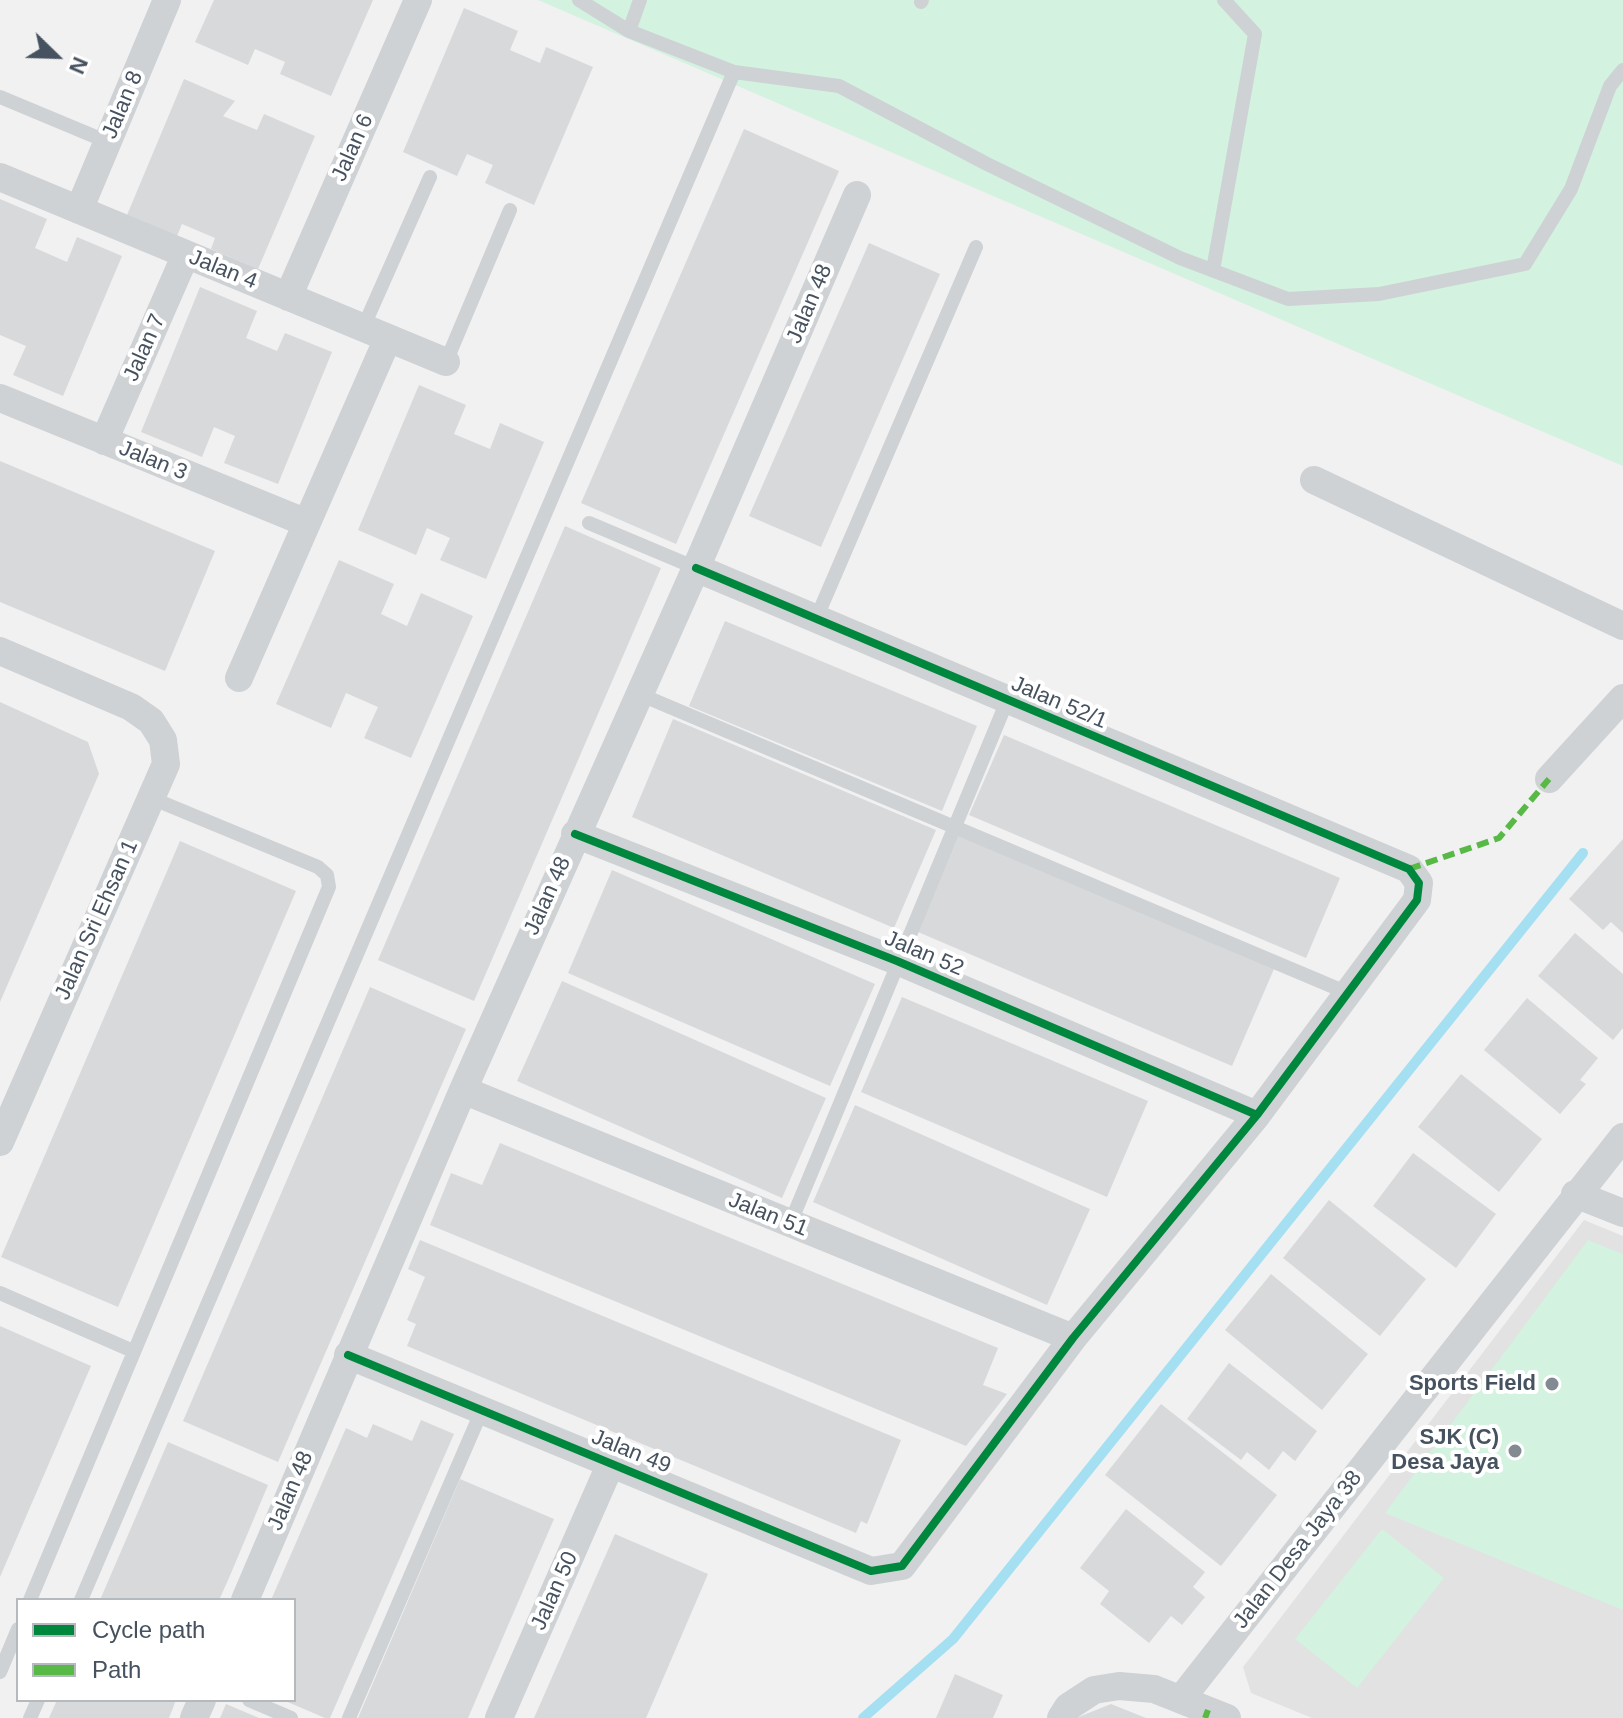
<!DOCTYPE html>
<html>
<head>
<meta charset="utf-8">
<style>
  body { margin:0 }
  #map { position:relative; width:1623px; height:1718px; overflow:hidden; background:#f1f1f1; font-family:Arial,sans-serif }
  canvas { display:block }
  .legend { position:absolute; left:16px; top:1598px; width:280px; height:104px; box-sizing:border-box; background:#fff; border:2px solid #b5babf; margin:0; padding:10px 14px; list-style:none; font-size:24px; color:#46525f }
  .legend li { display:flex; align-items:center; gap:16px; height:40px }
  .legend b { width:40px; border:2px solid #b5babf }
  .north { position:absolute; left:16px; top:16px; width:80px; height:80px; -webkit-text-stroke:6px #fff; paint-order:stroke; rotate:113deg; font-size:22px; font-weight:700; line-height:32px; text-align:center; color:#46525f }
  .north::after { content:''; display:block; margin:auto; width:28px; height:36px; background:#46525f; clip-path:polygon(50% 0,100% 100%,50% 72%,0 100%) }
</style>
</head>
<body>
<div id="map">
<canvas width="1623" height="1718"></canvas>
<ul class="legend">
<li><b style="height:10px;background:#00873e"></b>Cycle path</li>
<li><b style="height:10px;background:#58b947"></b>Path</li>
</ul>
<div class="north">N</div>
</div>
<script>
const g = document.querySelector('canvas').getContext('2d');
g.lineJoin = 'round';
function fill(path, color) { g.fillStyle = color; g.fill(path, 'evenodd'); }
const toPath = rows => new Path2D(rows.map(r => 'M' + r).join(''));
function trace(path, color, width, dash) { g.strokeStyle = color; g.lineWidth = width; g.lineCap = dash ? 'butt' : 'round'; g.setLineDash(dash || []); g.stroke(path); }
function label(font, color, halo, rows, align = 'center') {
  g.font = font + ' Arial,sans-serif'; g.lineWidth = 8; g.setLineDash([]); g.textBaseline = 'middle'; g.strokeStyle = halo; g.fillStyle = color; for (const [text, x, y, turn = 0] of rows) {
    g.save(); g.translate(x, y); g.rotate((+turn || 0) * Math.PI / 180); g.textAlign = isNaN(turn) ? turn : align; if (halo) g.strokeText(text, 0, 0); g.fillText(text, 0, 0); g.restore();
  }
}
const education = toPath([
  [1584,1220,1623,1236,1623,1718,1312,1718,1251,1693,1243,1667]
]);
const green = toPath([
  [538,0,1623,0,1623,466,1028,211],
  [1588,1240,1623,1254,1623,1610,1385,1513],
  [1382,1529,1444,1578,1357,1688,1295,1639]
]);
const stream = toPath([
  [863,1718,953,1639,1583,853]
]);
const building = toPath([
  [214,0,373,0,331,96,280,74,285,62,255,49,248,65,195,42],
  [464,8,518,31,510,50,540,63,546,47,593,67,534,205,485,183,493,165,467,154,457,176,403,152],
  [184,79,235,101,223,116,257,130,264,114,315,136,258,269,211,249,215,238,182,224,177,236,127,215],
  [744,129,839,171,676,544,581,503],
  [0,199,47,219,35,248,67,262,77,237,122,256,63,396,13,375,26,346,0,335],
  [869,243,940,274,821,547,749,516],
  [200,287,257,311,246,338,277,351,285,333,332,352,278,484,224,463,235,436,214,427,202,457,141,432],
  [419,385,466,405,454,434,490,449,500,423,544,442,486,579,440,560,450,538,427,528,416,555,358,530],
  [0,461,215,551,165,671,0,602],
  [565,526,661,568,474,1001,378,960],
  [339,560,394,584,381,614,407,626,421,593,473,616,411,758,364,738,378,707,346,693,331,728,276,704],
  [725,621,977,726,942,811,689,706],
  [0,702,88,742,99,774,0,1002],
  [673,719,936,830,894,928,632,817],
  [1004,735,1340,878,1306,958,969,815],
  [959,835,1274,969,1232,1066,918,932],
  [1623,839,1623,933,1611,922,1603,930,1569,899],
  [180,841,296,891,118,1307,1,1257],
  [612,870,875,984,830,1086,568,973],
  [1575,933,1623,974,1623,1028,1613,1040,1538,976],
  [562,981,826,1098,782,1198,517,1081],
  [370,987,466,1029,278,1462,183,1421],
  [902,997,1148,1101,1107,1197,861,1092],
  [1527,998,1598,1058,1580,1080,1586,1084,1560,1114,1484,1050],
  [1461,1074,1542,1139,1499,1192,1418,1127],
  [855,1105,1090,1209,1047,1305,813,1202],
  [500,1143,998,1348,983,1385,1007,1394,966,1446,430,1225,451,1173,482,1185],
  [1413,1153,1496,1214,1456,1268,1373,1206],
  [1329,1200,1426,1279,1380,1336,1283,1258],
  [420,1240,901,1440,867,1524,861,1521,856,1533,407,1346,416,1324,407,1320,425,1277,408,1269],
  [1271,1274,1368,1354,1322,1410,1225,1330],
  [0,1326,91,1366,0,1577],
  [1229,1363,1317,1431,1295,1461,1283,1451,1269,1470,1247,1452,1241,1460,1187,1419],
  [1161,1404,1277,1495,1221,1566,1105,1475],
  [421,1420,454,1434,330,1718,325,1718,283,1700,294,1700,294,1600,271,1600,346,1428,367,1438,373,1424,412,1441],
  [168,1442,268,1485,229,1578,219,1600,100,1600],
  [460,1479,554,1519,468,1718,358,1718],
  [1126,1509,1205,1572,1193,1587,1205,1597,1182,1625,1171,1616,1149,1643,1100,1604,1109,1591,1080,1568],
  [615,1534,708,1574,650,1709,646,1718,534,1718],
  [955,1674,1003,1695,993,1718,936,1718],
  [57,1700,176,1700,169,1718,49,1718],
  [226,1704,259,1718,220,1718],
  [1111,1704,1146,1718,1076,1718]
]);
const service = toPath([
  [579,0,629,31,734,72,839,86,985,163,1180,258,1288,299,1379,294,1525,264,1571,189,1610,86,1623,70],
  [921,2,922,0],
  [629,31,640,0],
  [0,97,108,142],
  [1213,270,1255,34,1224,0],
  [363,328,430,177],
  [446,362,510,210],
  [589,523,696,568],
  [816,619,976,247],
  [639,694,1348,993],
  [790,1224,1007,701],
  [0,1293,133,1351],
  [30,1600,329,887,327,875,318,867,151,798],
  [81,1600,734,72],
  [0,1672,18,1629],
  [249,1700,291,1718],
  [30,1718,38,1700],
  [349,1718,482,1410]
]);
const minor = toPath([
  [0,177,446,362],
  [79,210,167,0],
  [288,297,418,0],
  [0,398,307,523],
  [104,441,186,254],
  [1314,480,1623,626],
  [0,651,131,707,151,721,163,740,166,764,0,1142],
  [239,678,388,338],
  [1549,779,1623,698],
  [575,834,897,961,1257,1115],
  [463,1090,1073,1338],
  [1575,1194,1623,1213],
  [348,1355,871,1571,902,1566,1073,1338,1257,1115,1417,900,1419,883,1409,869,696,568],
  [245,1600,463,1090,696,568,857,195],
  [1181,1699,1623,1137],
  [194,1718,202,1700],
  [499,1718,611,1463],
  [1061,1718,1068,1707,1094,1690,1119,1686,1154,1689,1227,1718]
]);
const quiet = toPath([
  [1409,869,1499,838,1549,779],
  [1205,1718,1208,1710]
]);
const cycleway = toPath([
  [575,834,897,961,1257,1115],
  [348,1355,871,1571,902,1566,1073,1338,1257,1115,1417,900,1419,883,1409,869,696,568]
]);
const markers = [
  [1552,1384,8,"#828a92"],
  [1515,1451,8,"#828a92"]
];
const streetNames = [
  ["Jalan 8",123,105,-67],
  ["Jalan 6",353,148,-66],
  ["Jalan 4",223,270,22],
  ["Jalan 48",810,304,-67],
  ["Jalan 7",145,348,-66],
  ["Jalan 3",153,461,22],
  ["Jalan 52/1",1059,703,23],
  ["Jalan 48",548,896,-66],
  ["Jalan Sri Ehsan 1",97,920,-66],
  ["Jalan 52",924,954,23],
  ["Jalan 51",768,1215,22],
  ["Jalan 49",631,1452,22],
  ["Jalan 48",291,1491,-67],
  ["Jalan Desa Jaya 38",1298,1550,-52],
  ["Jalan 50",555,1591,-66]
];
const poiNames = [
  ["Sports Field",1536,1384],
  ["SJK (C)",1499,1438],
  ["Desa Jaya",1499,1463]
];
fill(education, '#e3e2e3');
fill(green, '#d3f2e0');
trace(stream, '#a5dff2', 10);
fill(building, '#d8d9db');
trace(service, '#ced2d5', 14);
trace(minor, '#ced2d5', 28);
trace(quiet, '#58b947', 6, [12, 6]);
trace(cycleway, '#00873e', 8);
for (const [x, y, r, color] of markers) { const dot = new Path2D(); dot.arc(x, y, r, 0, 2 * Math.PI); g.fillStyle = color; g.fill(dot); trace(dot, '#fff', 3); }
label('22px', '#46525f', '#fff', streetNames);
label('bold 22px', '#46525f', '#fff', poiNames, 'right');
</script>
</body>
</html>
